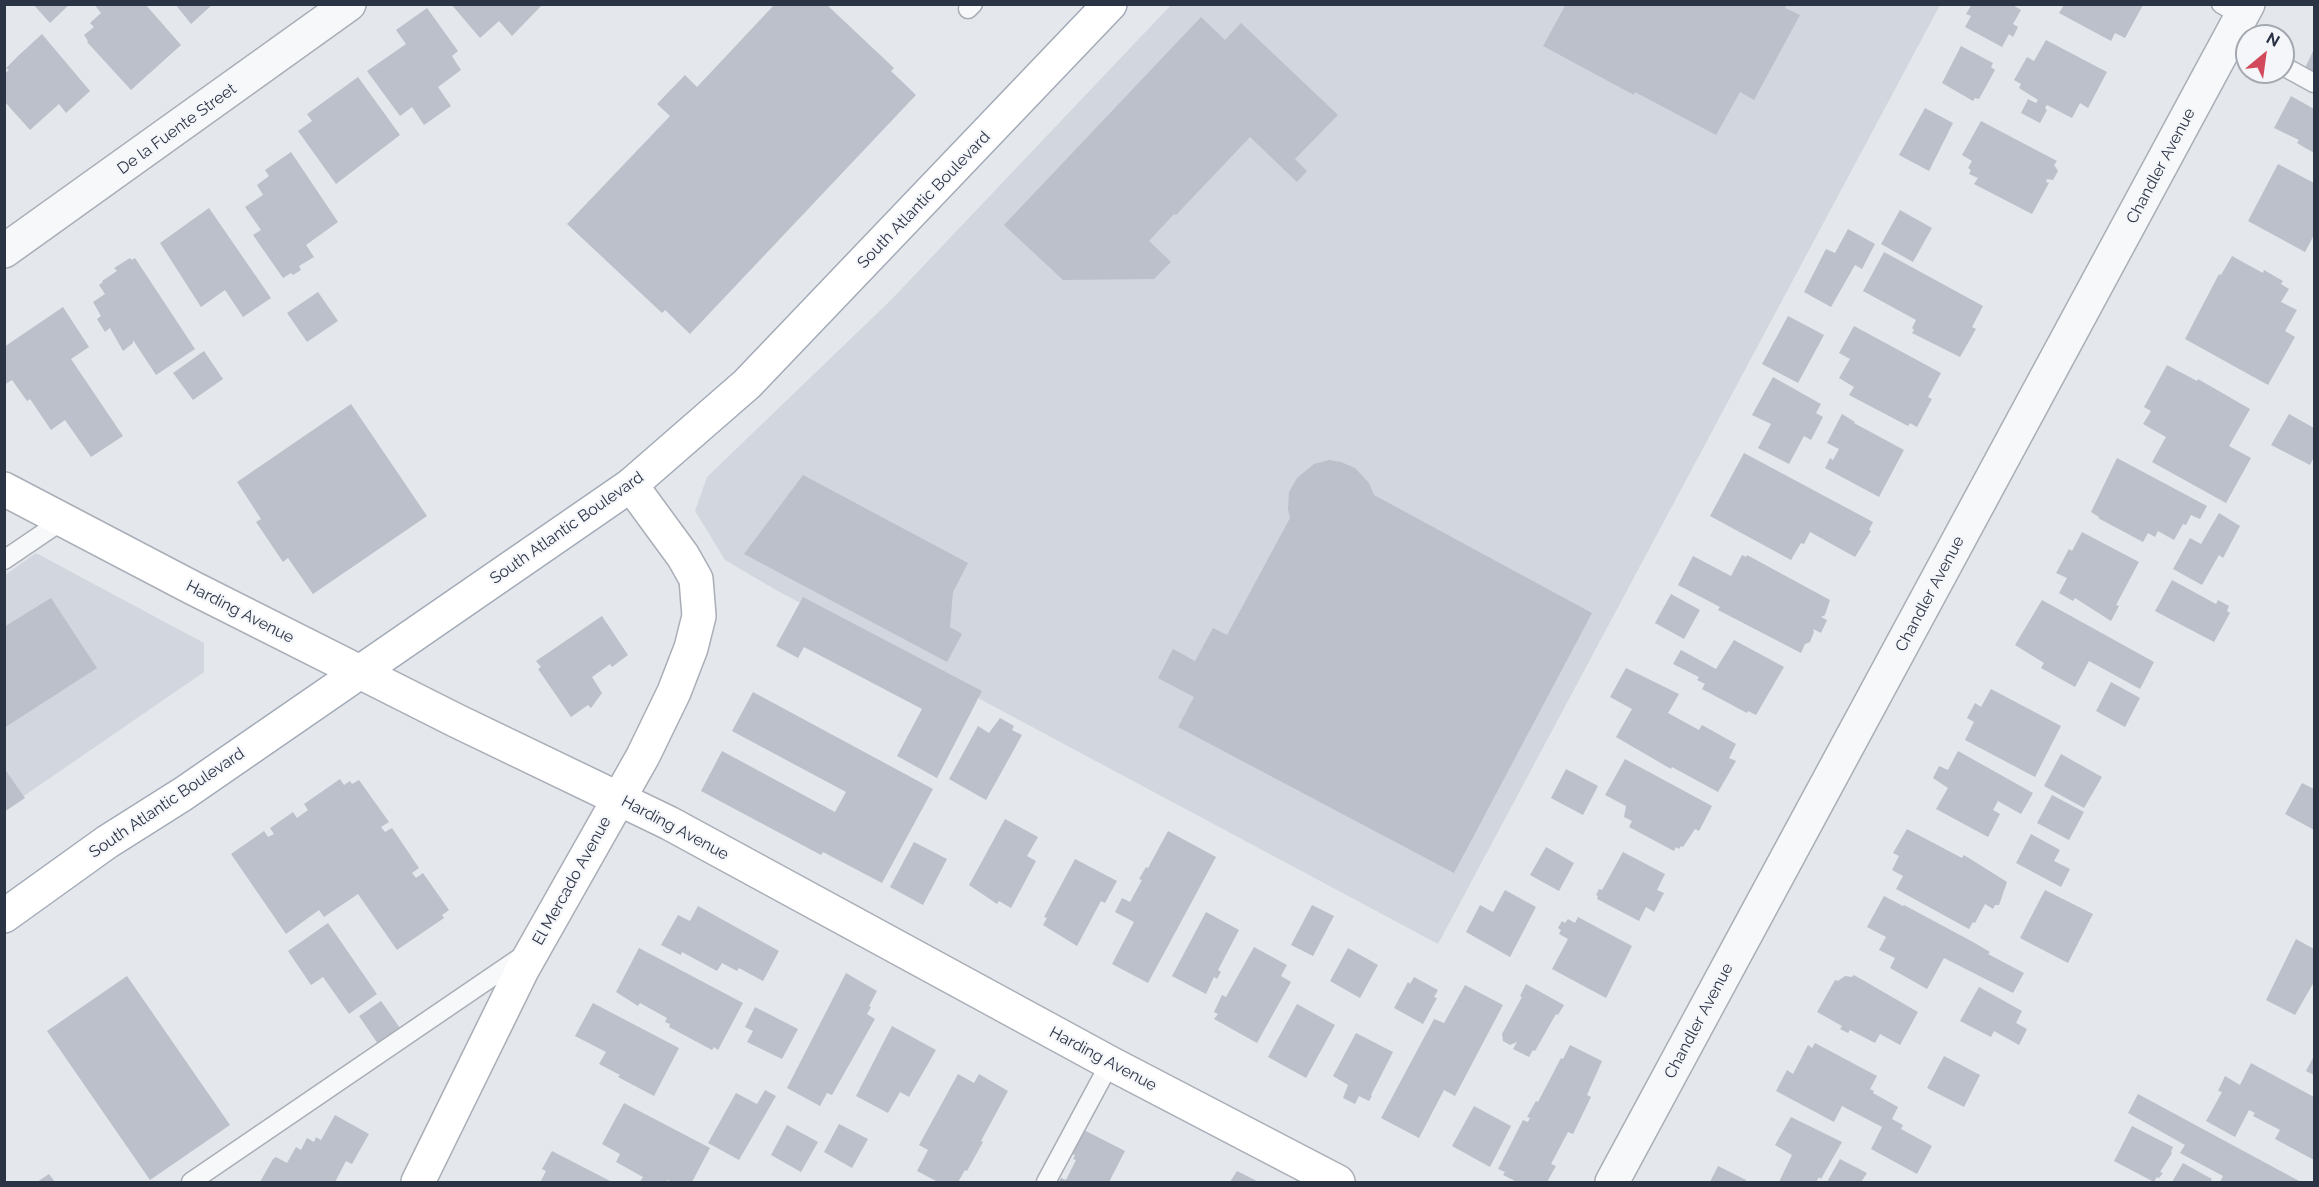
<!DOCTYPE html>
<html>
<head>
<meta charset="utf-8">
<style>
  body { margin:0 }
  #map { position:relative; width:2319px; height:1187px; overflow:hidden; background:#e4e7ec; font-family:Raleway,sans-serif }
  canvas { display:block }
  .frame { position:absolute; inset:0; border:6px solid #2b3445; pointer-events:none }
  .north { position:absolute; left:2235px; top:24px; width:60px; height:60px; box-sizing:border-box; background:#f4f6f9; border:2px solid #a4a8b1; border-radius:50%; rotate:29deg; font-size:16px; font-weight:700; line-height:24px; text-align:center; color:#2b3445 }
  .north::after { content:''; display:block; margin:auto; width:21px; height:27px; background:#d1495b; clip-path:polygon(50% 0,100% 100%,50% 72%,0 100%) }
</style>
</head>
<body>
<div id="map">
<canvas width="2319" height="1187"></canvas>
<div class="frame"></div>
<div class="north">N</div>
</div>
<script>
const g = document.querySelector('canvas').getContext('2d');
g.lineJoin = 'round';
function fill(path, color) { g.fillStyle = color; g.fill(path, 'evenodd'); }
const toPath = rows => new Path2D(rows.map(r => 'M' + r).join(''));
function trace(path, color, width, dash) { g.strokeStyle = color; g.lineWidth = width; g.lineCap = dash ? 'butt' : 'round'; g.setLineDash(dash || []); g.stroke(path); }
function label(font, color, halo, rows, align = 'center') {
  g.font = font + ' Raleway,sans-serif'; g.lineWidth = 4.5; g.setLineDash([]); g.textBaseline = 'middle'; g.strokeStyle = halo; g.fillStyle = color; for (const [text, x, y, turn = 0] of rows) {
    g.save(); g.translate(x, y); g.rotate((+turn || 0) * Math.PI / 180); g.textAlign = isNaN(turn) ? turn : align; if (halo) g.strokeText(text, 0, 0); g.fillText(text, 0, 0); g.restore();
  }
}
const built = toPath([
  [1171,5,1940,5,1438,944,776,590,725,560,695,511,707,477,891,300],
  [36,553,204,643,204,672,5,809,5,575]
]);
const building = toPath([
  [33,4,70,4,50,23],
  [94,4,145,4,181,45,131,90,87,42,88,41,84,35,94,27,90,23,101,13],
  [175,4,213,4,191,24],
  [451,4,543,4,512,36,499,21,480,38],
  [775,4,826,4,894,68,891,71,916,95,690,334,665,310,662,313,567,224,670,116,657,104,685,75,697,87],
  [1566,4,1787,4,1785,8,1800,15,1754,100,1740,92,1716,135,1635,92,1634,95,1543,46],
  [1972,4,2011,4,2021,10,2013,24,2018,27,2013,37,2009,34,2002,47,1965,27,1971,16,1966,14],
  [2064,5,2143,5,2125,38,2115,33,2111,41,2059,13],
  [427,8,458,51,452,56,461,70,438,87,451,106,424,125,412,107,400,116,367,71,406,44,396,30],
  [1201,17,1225,40,1241,23,1338,115,1295,159,1307,171,1297,182,1250,137,1176,215,1174,214,1149,241,1171,262,1154,279,1063,280,1004,225],
  [42,34,90,91,66,113,59,104,30,130,4,101,4,74,9,70,6,68,18,56],
  [2046,40,2107,72,2088,108,2080,103,2072,118,2047,105,2045,108,2047,110,2040,123,2021,113,2028,99,2036,103,2038,100,2019,88,2021,84,2014,80,2027,57,2034,61],
  [1961,46,1993,63,1991,67,1995,70,1979,99,1975,98,1973,101,1942,83],
  [2314,49,2314,73,2305,68],
  [358,77,400,135,336,184,298,131,312,121,307,114],
  [2291,96,2314,109,2314,153,2297,143,2299,140,2274,128],
  [1925,108,1953,123,1929,171,1899,155],
  [1981,121,2057,161,2054,165,2058,171,2053,180,2047,179,2046,182,2049,183,2032,214,1974,184,1978,178,1969,174,1971,170,1968,168,1972,161,1962,155],
  [291,152,338,222,306,245,314,257,299,266,301,270,293,275,291,273,283,278,253,235,261,230,245,207,263,195,257,185,269,176,265,170],
  [2278,164,2314,183,2314,235,2305,252,2248,221],
  [209,208,271,298,243,317,225,290,201,307,160,243],
  [1900,210,1932,228,1913,262,1881,244],
  [1848,229,1875,244,1862,269,1855,265,1831,307,1804,292,1826,249,1835,253],
  [1884,252,1983,306,1972,327,1976,329,1960,357,1912,333,1914,330,1912,328,1916,320,1863,291],
  [2232,256,2263,273,2264,270,2283,281,2281,284,2289,289,2281,302,2297,310,2285,331,2295,337,2268,385,2185,339,2219,274,2221,275],
  [130,258,132,260,135,258,195,349,156,375,133,340,133,343,123,351,110,328,105,332,97,319,101,316,93,302,105,294,99,285,103,282,102,281,117,271,114,268],
  [318,292,338,321,307,342,287,313],
  [63,307,89,347,71,359,123,436,91,457,65,420,51,430,30,399,27,401,12,380,4,385,4,347],
  [1788,316,1824,335,1798,383,1762,364],
  [1854,326,1941,373,1928,397,1932,399,1917,427,1910,423,1908,426,1849,395,1854,387,1839,378,1850,359,1839,353],
  [204,351,223,379,193,400,173,373],
  [2167,365,2197,381,2198,379,2250,409,2229,446,2251,458,2226,503,2152,462,2166,437,2143,424,2151,411,2144,407],
  [1773,377,1821,404,1816,413,1823,417,1811,440,1804,436,1789,464,1758,448,1771,424,1752,415],
  [351,404,427,516,313,594,288,558,283,562,256,522,261,519,237,482],
  [1842,414,1855,422,1854,423,1904,450,1879,497,1825,468,1830,458,1833,460,1839,449,1827,443],
  [2289,414,2314,428,2314,457,2310,465,2271,445],
  [1744,453,1873,522,1869,530,1871,531,1855,557,1810,532,1804,544,1801,543,1791,560,1710,516],
  [2117,458,2207,506,2200,519,2191,515,2186,525,2183,524,2174,540,2158,531,2155,537,2148,533,2143,542,2098,518,2099,517,2091,512],
  [1329,460,1341,462,1355,468,1369,483,1374,495,1592,613,1454,873,1178,727,1194,697,1158,678,1173,649,1195,661,1213,628,1227,635,1290,518,1288,509,1289,492,1297,478,1314,464],
  [803,475,968,563,953,592,950,627,962,634,947,662,744,554],
  [2219,513,2240,526,2223,558,2219,555,2202,585,2173,569,2190,538,2201,544],
  [2082,532,2139,562,2116,605,2119,606,2111,621,2075,598,2073,601,2059,593,2067,578,2056,573,2069,549,2072,551],
  [1742,555,1746,557,1747,555,1830,600,1825,615,1821,617,1827,620,1821,633,1813,629,1814,632,1810,642,1805,644,1801,653,1718,610,1720,607,1678,585,1693,556,1731,576],
  [2172,580,2216,604,2218,600,2229,606,2227,611,2230,613,2214,642,2155,611],
  [1671,594,1700,610,1684,639,1655,623],
  [803,597,982,691,937,778,897,756,922,709,804,647,798,658,776,646],
  [51,598,97,668,4,728,4,627],
  [2042,600,2154,662,2140,689,2089,661,2075,687,2041,668,2044,663,2015,645],
  [602,616,628,655,612,667,610,664,592,677,602,693,591,708,588,705,571,717,538,669,541,667,536,661],
  [1734,640,1784,667,1756,715,1748,711,1747,713,1702,689,1705,684,1697,680,1699,677,1673,664,1681,650,1716,669],
  [1626,668,1679,694,1668,713,1699,730,1702,725,1736,744,1729,758,1736,761,1718,792,1672,767,1671,769,1616,737,1632,709,1610,697],
  [2111,682,2140,698,2125,727,2096,711],
  [1991,689,2061,726,2035,777,1965,740,1974,722,1967,718,1975,703,1981,707],
  [753,692,933,789,882,883,823,852,821,855,701,791,722,751,835,812,846,792,732,731],
  [1000,718,1014,726,1012,730,1022,735,986,800,949,779,978,726,989,733],
  [1958,751,2033,793,2021,814,1998,801,1993,810,2000,814,1988,837,1936,809,1948,788,1933,778,1939,766,1948,770],
  [2061,754,2102,777,2084,808,2044,786],
  [1625,759,1712,806,1699,831,1695,829,1683,847,1681,846,1679,849,1676,847,1674,851,1629,827,1632,821,1624,817,1626,806,1605,795],
  [4,768,25,798,4,812],
  [1566,769,1598,786,1583,815,1551,798],
  [340,779,344,785,350,781,352,784,359,780,389,822,381,827,385,832,392,828,419,868,412,873,416,878,423,873,449,910,442,915,444,918,397,950,358,894,324,917,319,910,286,934,231,854,264,831,268,837,274,834,270,828,293,812,297,818,308,810,304,804],
  [2302,783,2314,789,2314,830,2285,814],
  [2052,795,2084,812,2069,840,2037,823],
  [1005,819,1038,837,1027,856,1036,861,1011,908,999,901,997,904,969,885],
  [1907,829,1962,858,1964,855,2007,882,1999,905,1995,905,1993,909,1985,904,1975,923,1973,922,1969,929,1896,889,1903,876,1892,870,1899,856,1893,853],
  [1168,831,1216,857,1148,983,1112,964,1134,922,1115,912,1122,898,1130,902,1142,880,1139,879,1146,867,1148,868],
  [2031,834,2060,850,2054,861,2070,869,2061,887,2016,863],
  [914,842,947,859,923,905,890,887],
  [1546,847,1574,863,1559,891,1530,875],
  [1623,852,1665,874,1657,890,1664,893,1654,912,1646,907,1639,921,1597,899,1598,896,1596,895,1599,889,1602,890],
  [1075,859,1117,881,1105,903,1101,901,1077,946,1043,925,1047,918,1044,917],
  [1505,890,1536,907,1510,957,1466,932,1480,905,1493,912],
  [2045,890,2093,914,2068,963,2020,938],
  [1884,896,1903,906,1904,905,1973,942,1990,952,1988,954,2024,973,2013,993,1944,958,1927,989,1890,968,1895,958,1879,950,1886,937,1867,927],
  [1312,905,1334,916,1313,956,1291,945],
  [698,906,779,951,763,981,739,968,737,971,722,963,717,971,682,952,681,955,661,945,678,915,690,921],
  [1206,912,1239,930,1218,970,1221,972,1217,979,1214,977,1206,994,1172,976],
  [1578,917,1632,946,1606,998,1552,969,1568,939,1559,934,1561,930,1558,928,1562,921,1565,923,1568,919,1575,923],
  [328,923,377,994,349,1014,323,977,311,985,288,951],
  [2296,939,2314,949,2314,982,2295,1015,2266,1000],
  [1254,947,1287,965,1281,976,1291,982,1257,1043,1214,1019,1218,1014,1214,1012,1222,995,1226,997],
  [639,948,743,1003,718,1050,714,1047,712,1050,669,1027,670,1024,665,1022,667,1018,640,1003,638,1006,616,992],
  [1348,948,1378,965,1360,998,1330,981],
  [846,973,877,991,869,1006,871,1007,867,1014,875,1019,832,1095,827,1093,820,1106,787,1088],
  [1854,975,1918,1012,1900,1045,1880,1034,1875,1043,1850,1030,1848,1033,1840,1029,1842,1026,1817,1012,1835,980,1838,981,1845,976,1852,977],
  [127,976,230,1125,150,1180,47,1031],
  [1414,977,1438,990,1434,997,1437,998,1423,1024,1394,1008,1408,982,1410,984],
  [1526,984,1564,1005,1558,1015,1556,1014,1535,1051,1533,1050,1529,1057,1513,1049,1517,1042,1510,1045,1503,1041,1502,1034,1522,997,1520,996],
  [1465,985,1503,1005,1455,1096,1444,1090,1419,1138,1381,1118,1434,1019,1444,1023],
  [1979,987,2022,1011,2016,1023,2027,1029,2019,1045,1994,1031,1991,1037,1960,1021],
  [381,1001,400,1028,378,1044,359,1016],
  [593,1003,679,1048,654,1096,618,1077,620,1075,599,1064,606,1052,575,1036],
  [1297,1004,1335,1025,1306,1078,1268,1057],
  [755,1007,798,1029,782,1059,747,1042,753,1031,745,1027],
  [892,1026,936,1050,909,1097,900,1092,888,1113,856,1096],
  [1356,1033,1393,1052,1371,1095,1372,1096,1369,1101,1359,1096,1355,1104,1343,1098,1348,1085,1333,1076],
  [1815,1043,1877,1076,1870,1089,1874,1091,1873,1093,1898,1107,1892,1119,1903,1125,1901,1129,1932,1146,1917,1174,1871,1149,1882,1127,1842,1106,1834,1122,1776,1091,1787,1070,1793,1074,1808,1045,1812,1048],
  [1570,1045,1602,1061,1587,1095,1591,1097,1573,1134,1568,1132,1551,1164,1556,1166,1547,1182,1517,1182,1503,1175,1505,1172,1498,1169,1523,1120,1528,1122,1530,1118,1527,1117,1536,1101,1538,1102,1561,1058,1563,1059],
  [1944,1056,1980,1075,1964,1107,1927,1088],
  [2314,1056,2314,1075,2306,1071],
  [2251,1063,2314,1097,2314,1160,2275,1139,2280,1130,2253,1116,2255,1113,2249,1110,2235,1137,2206,1121,2222,1092,2218,1091,2225,1076,2240,1085],
  [958,1074,974,1083,979,1074,1008,1091,981,1141,983,1142,967,1171,965,1170,958,1182,938,1182,917,1171,928,1150,919,1145],
  [765,1090,776,1096,739,1160,708,1143,736,1093,757,1104],
  [2138,1094,2301,1182,2220,1182,2223,1176,2180,1153,2185,1145,2128,1113],
  [624,1103,710,1148,692,1182,672,1182,667,1180,666,1182,640,1182,643,1177,616,1162,620,1154,602,1144],
  [1474,1106,1511,1126,1490,1167,1452,1146],
  [335,1115,369,1134,352,1164,346,1161,335,1182,260,1182,273,1159,276,1157,287,1163,296,1147,301,1150,307,1138,314,1142,316,1137,321,1140],
  [1791,1117,1842,1142,1821,1179,1819,1177,1816,1182,1779,1182,1792,1155,1775,1145],
  [839,1124,868,1139,852,1168,824,1152],
  [787,1125,818,1142,801,1172,771,1155],
  [2132,1126,2173,1147,2171,1152,2172,1153,2160,1172,2163,1173,2159,1178,2157,1177,2154,1182,2114,1161],
  [1084,1130,1125,1151,1109,1182,1059,1182,1061,1178,1066,1180,1076,1160,1073,1159,1075,1155,1071,1154],
  [552,1151,612,1182,544,1182,541,1181,546,1171,542,1169],
  [1840,1159,1867,1173,1861,1182,1827,1182],
  [2183,1163,2212,1179,2210,1182,2172,1182],
  [1718,1166,1746,1180,1745,1182,1710,1182],
  [1237,1171,1259,1182,1230,1182],
  [49,1174,55,1182,37,1182]
]);
const lane = toPath([
  [2221,4,2242,16],
  [968,9,973,4],
  [2283,66,2314,83],
  [4,560,63,520],
  [191,1182,524,955],
  [1046,1182,1110,1063]
]);
const street = toPath([
  [4,251,349,4],
  [1612,1182,2248,4]
]);
const secondary = toPath([
  [4,489,191,587,457,721,669,823,1110,1063,1338,1182],
  [418,1182,522,970,643,756,674,692,691,648,699,616,696,579,683,556,631,485]
]);
const primary = toPath([
  [4,916,107,842,183,794,631,485,747,384,1110,4]
]);
const streetNames = [
  ["De la Fuente Street",177,129,-36],
  ["Chandler Avenue",2161,166,-62],
  ["South Atlantic Boulevard",924,200,-46],
  ["South Atlantic Boulevard",567,528,-35],
  ["Chandler Avenue",1930,594,-62],
  ["Harding Avenue",240,612,27],
  ["South Atlantic Boulevard",167,803,-34],
  ["Harding Avenue",675,828,28],
  ["El Mercado Avenue",572,881,-61],
  ["Chandler Avenue",1699,1021,-62],
  ["Harding Avenue",1103,1059,28]
];
fill(built, '#d2d6de');
fill(building, '#bbc0ca');
trace(lane, '#a9aeb7', 21);
trace(street, '#a9aeb7', 36);
trace(secondary, '#a9aeb7', 36);
trace(primary, '#a3abb8', 36);
trace(lane, '#f7f8fa', 18);
trace(street, '#f7f8fa', 33);
trace(secondary, '#fff', 33);
trace(primary, '#fff', 33);
label('16px', '#2b3445', '#f4f6f9', streetNames);
</script>
</body>
</html>
